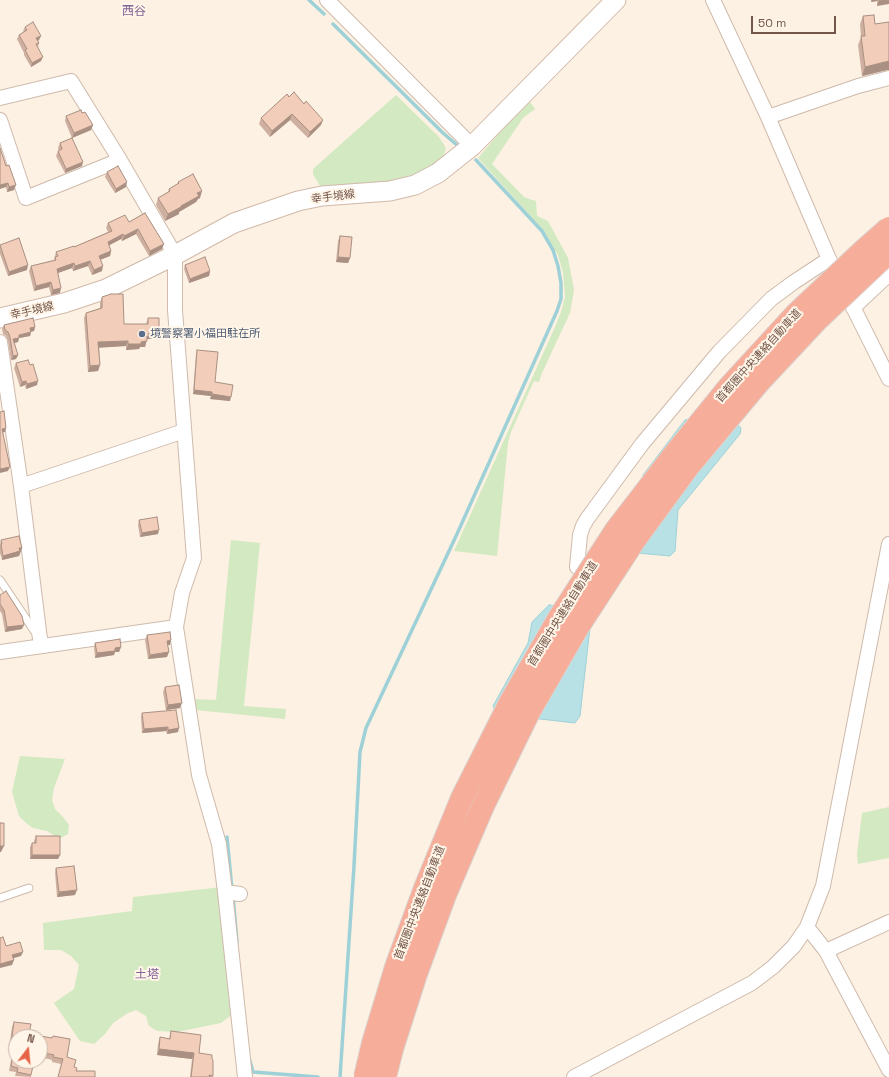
<!DOCTYPE html>
<html>
<head>
<meta charset="utf-8">
<style>
  body { margin:0 }
  #map { position:relative; width:889px; height:1077px; overflow:hidden; background:#fcf1e2; font-family:"Space Grotesk",sans-serif }
  canvas { display:block }
  .north { position:absolute; left:8px; top:1029px; width:40px; height:40px; box-sizing:border-box; background:#fff5e8; border:1px solid #c7b5a8; border-radius:50%; rotate:16deg; font-size:11px; font-weight:700; line-height:16px; text-align:center; color:#735649 }
  .north::after { content:''; display:block; margin:auto; width:14px; height:18px; background:#e66347; clip-path:polygon(50% 0,100% 100%,50% 72%,0 100%) }
  .scale { position:absolute; left:751px; top:16px; width:85px; height:18px; box-sizing:border-box; border:2px solid #735649; border-top:0; padding-left:5px; font-size:12px; line-height:14px; white-space:nowrap; color:#735649; -webkit-text-stroke:3px #fff5e8; paint-order:stroke }
</style>
</head>
<body>
<div id="map">
<canvas width="889" height="1077"></canvas>
<div class="north">N</div>
<div class="scale">50 m</div>
</div>
<script>
const g = document.querySelector('canvas').getContext('2d');
g.lineJoin = 'round';
function fill(path, color) { g.fillStyle = color; g.fill(path, 'evenodd'); }
const toPath = rows => new Path2D(rows.map(r => 'M' + r).join(''));
function trace(path, color, width, dash) { g.strokeStyle = color; g.lineWidth = width; g.lineCap = dash ? 'butt' : 'round'; g.setLineDash(dash || []); g.stroke(path); }
function label(font, color, halo, rows, align = 'center') {
  g.font = font + ' "Space Grotesk","Noto Sans JP",sans-serif'; g.lineWidth = 4; g.setLineDash([]); g.textBaseline = 'middle'; g.strokeStyle = halo; g.fillStyle = color; for (const [text, x, y, turn = 0] of rows) {
    g.save(); g.translate(x, y); g.rotate((+turn || 0) * Math.PI / 180); g.textAlign = isNaN(turn) ? turn : align; if (halo) g.strokeText(text, 0, 0); g.fillText(text, 0, 0); g.restore();
  }
}
const green = toPath([
  [396,95,439,137,446,148,443,158,429,169,408,176,379,183,320,186,313,174,313,169],
  [527,100,530,102,535,109,523,118,492,164,524,197,529,199,536,201,537,216,548,221,568,258,574,290,570,313,542,373,539,382,534,381,511,432,508,443,497,556,454,551,555,327,561,312,565,297,563,273,558,255,544,231,478,158],
  [231,540,260,543,244,706,286,709,285,719,195,710,191,699,216,700],
  [20,756,65,759,54,788,52,800,55,809,63,817,69,825,68,834,59,839,47,831,33,828,26,823,19,816,12,792],
  [889,807,889,858,858,864,857,854,862,813],
  [222,887,234,1013,221,1023,177,1032,157,1031,149,1026,146,1016,136,1010,128,1013,113,1023,105,1034,94,1044,80,1041,54,1003,74,989,79,965,71,956,61,950,44,950,43,923,132,911,133,897]
]);
const water = toPath([
  [692,419,733,420,741,428,740,434,678,510,675,551,670,556,616,551,647,482,643,475,685,420,692,419],
  [549,605,592,610,580,716,575,723,497,714,493,706,528,643,532,622,549,605]
]);
const stream = toPath([
  [309,0,324,14],
  [333,24,443,133,457,145],
  [227,837,232,890],
  [233,896,237,942],
  [250,1061,253,1072,318,1077],
  [340,1077,354,866,360,752,366,728,457,534,557,311,561,299,561,283,558,266,553,250,542,231,476,160]
]);
const lane = toPath([
  [0,580,37,635],
  [0,898,29,888]
]);
const street = toPath([
  [327,0,472,146],
  [713,0,768,117,829,259,889,379],
  [0,98,71,81,120,160,175,255,175,310,194,558,182,593,176,627,199,775,219,844,225,892,245,1077],
  [768,117,858,86,889,78],
  [0,120,26,198,120,160],
  [853,308,889,274],
  [0,342,21,486,40,639,44,646],
  [21,486,184,431],
  [889,544,823,886,807,927,826,951,889,1070],
  [577,567,580,535,583,526,587,519,642,444,719,352,771,299,794,282,829,259],
  [0,652,176,627],
  [225,892,240,894],
  [826,951,889,922],
  [574,1077,752,983,773,967,794,946,807,927]
]);
const secondary = toPath([
  [0,318,64,303,106,289,175,255,234,223,298,201,322,196,390,191,415,185,438,173,472,146,616,0]
]);
const highwayBridge = toPath([
  [365,1077,373,1043,396,967,425,888,462,798,511,701,559,618,616,530,673,456,729,387,796,314,864,250,889,228],
  [385,1077,392,1049,416,974,445,895,483,806,529,712,578,627,634,541,688,467,759,382,817,320,889,252]
]);
const wall = toPath([
  [871,0,889,0,877,6,877,1,871,2],
  [863,16,875,24,887,70,862,76,858,45,861,37,860,24],
  [25,27,39,40,38,41,39,43,38,47,41,61,31,67,24,55,24,53,17,39,19,35,24,32,23,31],
  [287,94,321,125,308,138,290,120,270,137,259,124,261,118],
  [82,113,93,125,91,130,72,138,82,166,65,173,56,156,58,151,59,151,58,148,60,143,72,138,65,121,66,116],
  [6,166,14,190,7,192,6,187],
  [107,172,126,187,115,193,105,177],
  [178,182,200,198,198,199,196,202,179,212,179,214,165,221,156,205,158,198,168,192,169,189,177,184],
  [145,213,162,249,149,256,136,234,122,241,121,239,109,245,111,251,110,256,100,260,102,271,92,275,88,266,73,271,72,268,58,273,60,293,51,295,49,287,34,291,29,271,31,266,54,260,56,252,74,247,108,232,106,228,108,223,129,222],
  [340,236,350,258,348,263,336,262,338,241],
  [0,245,27,270,8,276,0,254],
  [185,265,210,271,209,276,189,283,184,269],
  [102,297,124,324,146,324,148,318,157,339,147,339,145,347,140,347,139,349,126,350,126,346,99,347,100,365,98,371,88,372,84,318,86,313,100,308,100,303],
  [4,325,35,327,34,331,31,332,30,336,19,338,18,342,14,343,18,355,16,359,11,360,8,341,6,336,3,334,2,329],
  [197,350,215,382,230,401,210,399,211,396,193,394,196,354],
  [16,363,37,385,26,389,25,385,20,387,14,368],
  [139,520,158,534,140,537,138,525],
  [1,540,22,548,19,556,2,560,0,553,0,544],
  [0,595,22,629,5,632,2,614,0,611],
  [147,635,170,645,168,645,167,657,148,659,145,640],
  [95,643,121,647,119,652,115,652,114,655,95,658,94,647],
  [165,687,180,708,166,710,163,692],
  [142,713,178,732,167,734,166,731,142,733,141,717],
  [36,836,60,855,58,859,30,859,30,847,32,843,34,843,34,841],
  [56,868,75,895,57,897,55,872],
  [14,1022,29,1034,52,1038,53,1036,70,1039,57,1077,61,1064,52,1062,52,1060,40,1057,40,1037,16,1037,16,1041,10,1041,12,1027],
  [171,1031,199,1053,212,1059,213,1077,190,1077,192,1059,157,1055,158,1044,160,1037,169,1039],
  [16,1055,16,1061,31,1075,31,1077,15,1076,16,1072,9,1071,11,1060,13,1056,16,1056]
]);
const shadedWall = toPath([
  [872,0,877,0,877,1,871,2],
  [889,0,889,4,877,6,879,1],
  [41,36,39,40,35,42,36,38],
  [43,57,41,61,31,67,32,63],
  [889,61,889,70,887,70,862,76,865,67],
  [292,114,290,120,270,137,272,131],
  [323,120,321,125,308,138,310,132],
  [93,125,91,130,72,138,74,133],
  [83,162,82,166,65,173,66,169],
  [127,182,126,187,115,193,116,189],
  [8,183,6,187,0,189,0,185],
  [16,185,14,190,7,192,9,187],
  [202,191,200,198,198,199,196,202,179,212,179,214,165,221,168,214,181,206,197,193],
  [138,229,136,234,122,241,124,236],
  [123,234,121,239,106,247,108,242],
  [164,244,162,249,149,256,150,251],
  [111,251,110,256,97,261,99,256],
  [338,257,350,258,348,263,336,262],
  [90,261,88,266,73,271,75,266],
  [74,263,72,268,55,274,57,269],
  [28,265,27,270,8,276,9,272],
  [103,266,102,271,92,275,94,270],
  [210,271,209,276,189,283,190,279],
  [51,282,49,287,34,291,36,286],
  [61,288,60,293,51,295,53,290],
  [35,327,34,331,29,332,30,328],
  [31,332,30,336,19,338,18,342,11,344,13,339,19,335],
  [159,333,157,339,147,339,145,347,140,347,139,349,126,350,128,344,141,342,147,336,148,334],
  [128,341,126,346,96,348,98,342],
  [18,355,16,359,11,360,13,356],
  [100,365,98,371,88,372,90,366],
  [26,381,25,385,20,387,22,382],
  [38,381,37,385,26,389,27,384],
  [194,390,212,392,211,396,193,394],
  [212,394,231,397,230,401,210,399],
  [6,428,5,432,1,433,2,429],
  [10,467,8,471,0,473,0,469],
  [159,530,158,534,140,537,142,533],
  [19,548,22,548,19,556,2,560,3,556],
  [24,625,22,629,5,632,7,627],
  [171,640,170,645,166,645,167,641],
  [121,647,119,652,115,652,114,655,95,658,97,653,115,648],
  [169,652,167,657,148,659,150,655],
  [182,703,180,708,166,710,168,705],
  [168,727,166,731,142,733,144,729],
  [179,728,178,732,167,734,168,730],
  [0,846,4,846,1,852,0,852],
  [32,855,60,855,58,859,30,859],
  [77,890,75,895,57,897,59,892],
  [23,952,21,956,11,959,12,955],
  [14,960,12,965,0,968,0,964],
  [12,1036,19,1037,16,1037,16,1041,10,1041],
  [159,1049,194,1053,192,1059,157,1055]
]);
const building = toPath([
  [879,0,887,0,879,1,879,0],
  [874,15,875,24,889,22,889,61,865,67,861,36,865,36,863,16,874,15],
  [33,22,41,36,36,38,39,43,36,44,43,57,32,63,25,50,27,49,19,35,27,30,25,27,33,22],
  [294,92,304,104,306,101,323,120,310,132,292,114,272,131,261,118,287,94,289,97,294,92],
  [81,110,82,113,85,112,93,125,74,133,66,116,81,110],
  [72,138,83,162,66,169,58,151,62,149,60,143,72,138],
  [0,148,6,166,9,165,16,185,9,187,8,183,0,185,0,148],
  [118,166,127,182,116,189,107,172,118,166],
  [193,174,202,191,197,193,199,196,181,206,181,207,168,214,158,198,170,191,169,189,179,183,178,182,193,174],
  [145,213,164,244,150,251,138,229,124,236,123,234,108,242,111,251,99,256,103,266,94,270,90,261,75,266,74,263,57,269,61,288,53,290,51,282,36,286,31,266,56,260,55,257,58,256,56,252,74,246,74,247,112,231,108,223,125,215,129,222,145,213],
  [340,236,352,237,350,258,338,257,340,236],
  [19,238,28,265,9,272,0,245,19,238],
  [205,257,210,271,190,279,185,265,205,257],
  [111,294,123,294,124,324,148,324,148,318,159,318,159,333,148,334,149,336,147,336,147,341,141,342,141,344,128,344,128,341,98,342,100,365,90,366,86,313,102,308,102,297,111,294],
  [33,318,35,327,30,328,31,332,19,335,19,338,13,339,18,355,13,356,10,337,8,332,5,330,4,325,33,318],
  [197,350,218,352,215,382,233,385,231,397,212,394,212,392,194,390,197,350],
  [28,360,30,365,33,364,38,381,27,384,26,381,22,382,16,363,28,360],
  [4,411,6,428,2,429,10,467,0,469,0,412,4,411],
  [157,517,159,530,142,533,139,520,157,517],
  [19,536,22,548,19,548,20,551,3,556,1,545,2,544,1,540,19,536],
  [6,591,22,616,24,625,7,627,4,610,0,604,0,595,6,591],
  [170,632,171,640,167,641,169,652,150,655,147,635,170,632],
  [120,639,121,647,115,648,115,651,97,653,95,643,120,639],
  [179,685,182,703,168,705,165,687,179,685],
  [176,710,179,728,168,730,168,727,144,729,142,713,176,710],
  [0,823,4,823,4,846,0,846,0,823],
  [36,836,60,836,60,855,32,855,32,843,36,843,36,836],
  [74,866,77,890,59,892,56,868,74,866],
  [3,937,6,946,20,942,23,952,12,955,14,960,0,964,0,938,3,937],
  [14,1022,31,1024,29,1034,52,1038,53,1036,70,1039,67,1057,76,1060,74,1067,77,1068,76,1071,95,1071,95,1077,58,1077,63,1059,53,1057,54,1055,40,1052,40,1037,19,1037,12,1036,14,1022],
  [171,1031,201,1035,199,1053,212,1055,212,1059,213,1060,213,1076,209,1075,210,1077,191,1077,194,1053,159,1049,160,1037,170,1039,171,1031],
  [13,1056,16,1057,16,1061,34,1061,31,1075,17,1072,18,1068,11,1066,13,1056]
]);
const markers = [
  [142,334,4,"#5c6f8a"]
];
const streetNames = [
  ["幸手境線",333,197,-7],
  ["幸手境線",32,311,-13],
  ["首都圏中央連絡自動車道",759,356,-48],
  ["首都圏中央連絡自動車道",563,614,-58],
  ["首都圏中央連絡自動車道",420,903,-69]
];
const serviceNames = [
  ["境警察署小福田駐在所",150,334]
];
const neighbourhoodNames = [
  ["西谷",134,12],
  ["土塔",147,975]
];
fill(green, '#d3e9c1');
fill(water, '#b7e1e5');
trace(water, '#9dd1d7', 1);
trace(stream, '#9dd1d7', 3.5);
trace(lane, '#cfbaac', 9);
trace(street, '#cfbaac', 16);
trace(secondary, '#d2b9a9', 21);
trace(lane, '#fff', 7);
trace(street, '#fff', 14);
trace(secondary, '#fff', 19);
trace(highwayBridge, '#dbd3d0', 24, []);
trace(highwayBridge, '#f6ad99', 22);
fill(wall, '#cfb0a0');
fill(shadedWall, '#a99082');
fill(building, '#f1cdba');
trace(building, '#a99082', 1);
for (const [x, y, r, color] of markers) { const dot = new Path2D(); dot.arc(x, y, r, 0, 2 * Math.PI); g.fillStyle = color; g.fill(dot); trace(dot, '#fff5e8', 1.5); }
label('11px', '#735649', '#fff5e8', streetNames);
label('11px', '#4e5e75', '#fff5e8', serviceNames, 'left');
label('12px', '#836497', '#fff5e8', neighbourhoodNames);
</script>
</body>
</html>
